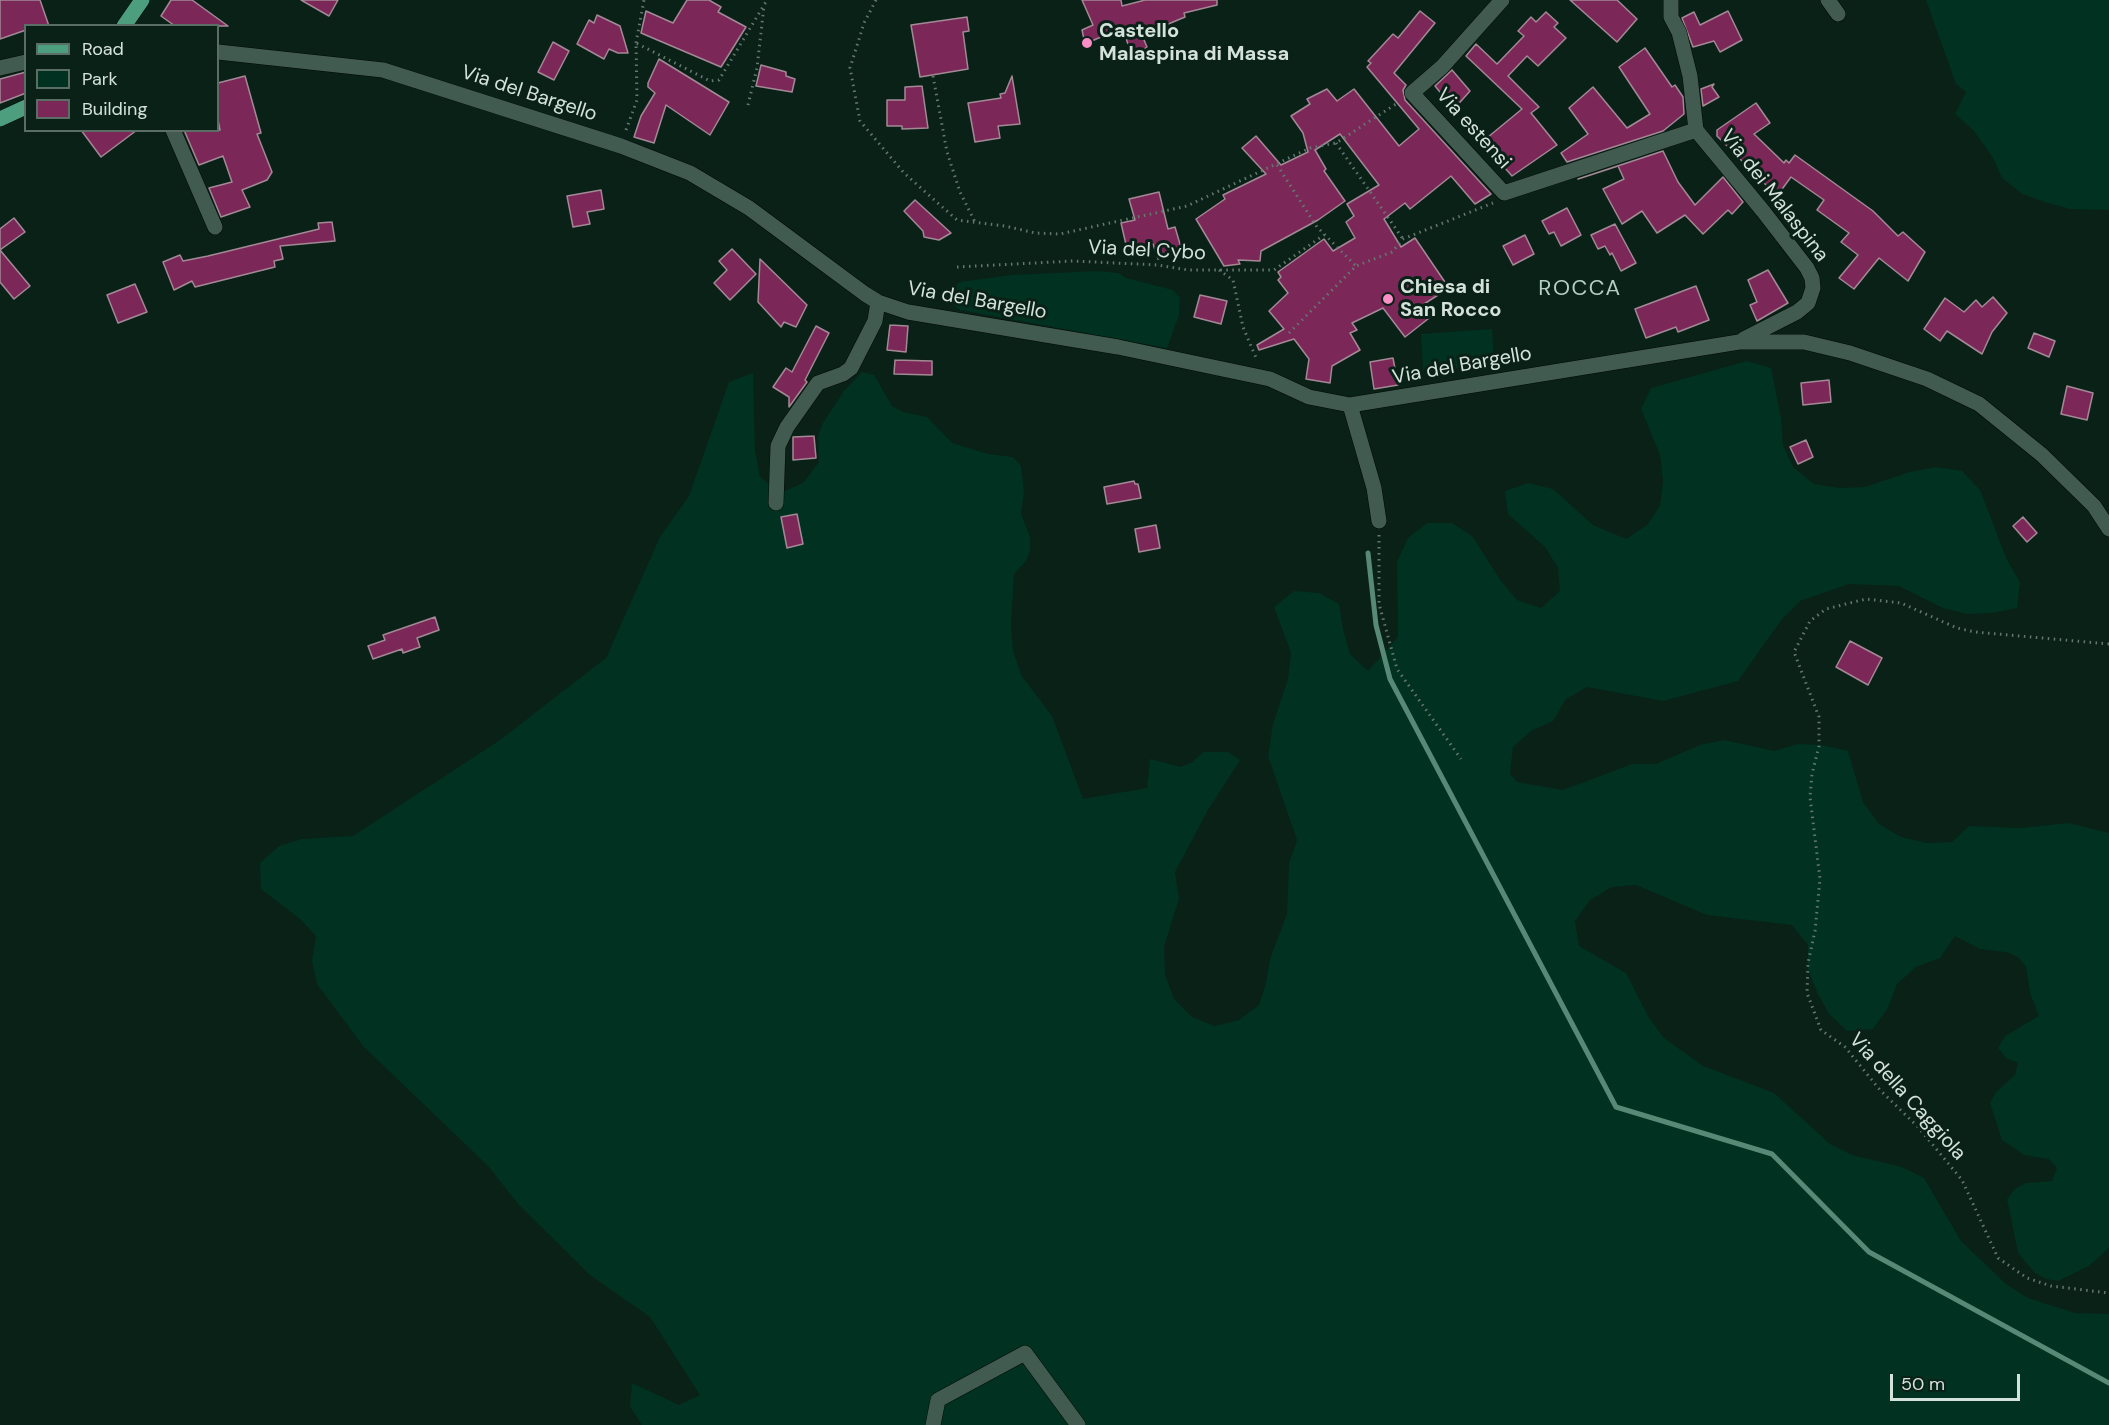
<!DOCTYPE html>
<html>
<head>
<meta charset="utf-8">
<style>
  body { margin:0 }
  #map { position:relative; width:2109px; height:1425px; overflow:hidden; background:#0a2118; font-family:"DM Sans",sans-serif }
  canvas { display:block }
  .legend { position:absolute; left:24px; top:24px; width:195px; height:108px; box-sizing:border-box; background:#0a2118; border:2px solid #5b6e66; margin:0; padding:8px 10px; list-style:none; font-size:18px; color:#d5e2dc }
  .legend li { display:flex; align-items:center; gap:12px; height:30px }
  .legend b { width:30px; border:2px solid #5b6e66 }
  .scale { position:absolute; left:1890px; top:1374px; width:130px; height:27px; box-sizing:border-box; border:3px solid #d5e2dc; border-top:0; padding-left:8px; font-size:18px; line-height:21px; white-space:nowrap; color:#d5e2dc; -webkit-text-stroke:4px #0a2118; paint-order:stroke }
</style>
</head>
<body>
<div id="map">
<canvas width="2109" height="1425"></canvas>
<ul class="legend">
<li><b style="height:8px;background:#4d9e7e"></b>Road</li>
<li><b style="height:16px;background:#003121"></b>Park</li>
<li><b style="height:16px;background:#7b2858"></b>Building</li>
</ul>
<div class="scale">50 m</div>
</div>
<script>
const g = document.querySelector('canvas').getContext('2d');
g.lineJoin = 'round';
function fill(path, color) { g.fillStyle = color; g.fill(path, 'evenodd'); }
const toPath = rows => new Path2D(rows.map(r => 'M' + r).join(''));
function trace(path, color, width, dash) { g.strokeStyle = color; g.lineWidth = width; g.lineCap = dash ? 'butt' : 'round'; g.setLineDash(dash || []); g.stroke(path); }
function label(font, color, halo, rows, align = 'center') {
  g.font = font + ' "DM Sans",sans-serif'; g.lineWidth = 6; g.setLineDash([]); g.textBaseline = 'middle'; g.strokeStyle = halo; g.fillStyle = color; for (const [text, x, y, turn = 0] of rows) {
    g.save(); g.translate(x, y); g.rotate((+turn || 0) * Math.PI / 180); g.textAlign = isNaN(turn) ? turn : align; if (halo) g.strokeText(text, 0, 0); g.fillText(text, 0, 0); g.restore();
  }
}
const green = toPath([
  [1926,0,2109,0,2109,210,2070,209,2045,202,2022,194,2002,178,1992,156,1973,130,1955,114,1966,92,1956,84],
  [1097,271,1119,273,1126,278,1173,290,1180,298,1179,315,1167,348,960,310,954,306,950,296,951,289,960,282,1012,275],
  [1492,329,1494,366,1423,370,1421,334],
  [1747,361,1771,368,1781,418,1783,445,1793,467,1814,484,1840,488,1865,487,1910,472,1936,467,1962,471,1980,490,2007,560,2020,582,2017,608,1992,613,1967,614,1943,608,1899,586,1849,584,1800,601,1782,619,1738,681,1663,701,1587,687,1566,699,1553,721,1531,731,1513,747,1510,774,1517,782,1563,790,1632,764,1656,764,1700,745,1724,740,1774,751,1798,744,1822,745,1848,751,1863,802,1879,824,1901,837,1927,843,1952,842,1969,826,2020,828,2069,823,2109,833,2109,1248,2089,1266,2058,1281,2046,1279,2035,1273,2018,1253,2007,1199,2015,1189,2026,1183,2052,1181,2057,1168,2049,1159,2024,1155,2002,1140,1990,1103,1996,1092,2015,1075,2018,1063,2006,1058,1998,1048,2005,1036,2039,1016,2030,993,2026,967,2018,957,2006,952,1980,949,1955,936,1940,958,1916,967,1897,984,1888,1008,1873,1029,1847,1031,1829,1014,1817,992,1808,969,1808,945,1792,925,1707,915,1636,885,1612,887,1590,900,1575,921,1579,946,1626,973,1648,1016,1663,1037,1703,1066,1774,1093,1830,1144,1852,1155,1902,1167,1924,1178,1961,1241,2006,1284,2028,1298,2075,1313,2109,1314,2109,1425,642,1425,630,1407,632,1383,679,1405,700,1395,650,1317,590,1275,519,1205,488,1166,363,1046,317,984,312,961,316,936,300,919,261,889,260,863,279,846,302,839,353,836,500,740,606,658,660,537,689,496,729,382,753,373,755,451,760,477,780,493,803,483,819,462,818,436,823,423,844,391,862,372,874,375,892,406,903,412,927,417,952,443,988,454,1013,457,1021,466,1024,491,1021,514,1030,537,1030,550,1026,561,1014,574,1011,625,1013,650,1021,675,1052,716,1083,799,1147,788,1150,759,1181,767,1193,762,1203,752,1228,752,1240,760,1208,810,1175,872,1179,899,1164,947,1165,975,1174,999,1192,1017,1215,1026,1239,1020,1259,1005,1266,983,1270,959,1287,914,1289,863,1297,840,1268,756,1273,724,1288,679,1291,653,1274,607,1294,591,1319,593,1339,604,1343,629,1350,654,1368,671,1398,637,1397,562,1408,538,1427,523,1452,523,1473,537,1501,581,1517,600,1541,608,1560,591,1558,568,1545,547,1508,514,1505,491,1528,483,1553,489,1593,525,1626,539,1647,525,1660,506,1663,481,1660,455,1641,409,1651,388]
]);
const stream = toPath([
  [1368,553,1376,625,1390,679,1616,1107,1772,1154,1869,1252,2109,1383]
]);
const building = toPath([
  [0,0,40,0,49,26,26,26,26,30,0,39,0,0],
  [171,0,192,0,228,26,175,26,161,16,171,0],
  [301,0,338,0,329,16,301,0],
  [687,0,709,0,721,7,718,12,746,27,721,67,641,33,646,11,673,23,687,0],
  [1082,0,1121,0,1122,6,1145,0,1217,0,1217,5,1184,13,1185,17,1142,35,1147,47,1132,57,1125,35,1110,33,1085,44,1082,30,1093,25,1082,0],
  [1570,0,1617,0,1637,19,1617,42,1570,0],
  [1420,11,1435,23,1394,73,1406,85,1403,90,1405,100,1491,194,1475,204,1451,176,1410,209,1405,203,1384,219,1401,247,1415,238,1449,288,1424,304,1433,315,1405,337,1383,308,1352,323,1357,330,1350,333,1360,350,1332,366,1330,383,1306,379,1309,359,1294,339,1259,350,1257,345,1284,329,1269,311,1288,293,1278,280,1281,277,1278,272,1324,239,1333,251,1355,238,1346,222,1354,216,1347,204,1379,185,1340,134,1315,150,1326,169,1324,171,1345,201,1318,220,1261,251,1260,261,1238,260,1240,264,1224,266,1196,219,1225,199,1223,195,1266,174,1242,148,1256,136,1281,165,1308,152,1303,133,1291,116,1310,104,1307,99,1327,89,1337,101,1354,89,1399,146,1419,129,1367,67,1371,63,1368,61,1393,34,1398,38,1420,11],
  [1728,11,1742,40,1720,52,1714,41,1693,47,1682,18,1694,12,1700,25,1728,11],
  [1546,12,1558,23,1554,27,1566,38,1538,66,1527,56,1508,76,1539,107,1531,113,1557,145,1512,176,1482,142,1522,109,1466,56,1476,44,1497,64,1524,36,1518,31,1531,17,1536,22,1546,12],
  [597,15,620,26,628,53,618,53,609,49,604,59,577,44,589,20,594,23,597,15],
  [967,17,969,31,963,32,968,69,920,77,911,25,967,17],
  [553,42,569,51,554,80,538,72,553,42],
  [1645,48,1672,87,1675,85,1683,97,1684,114,1663,131,1567,162,1561,153,1588,134,1569,108,1593,87,1627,128,1650,114,1619,67,1645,48],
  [659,59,729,102,710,135,666,105,654,143,634,137,641,116,655,93,648,87,648,83,659,59],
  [761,65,786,72,786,76,795,79,792,92,756,86,761,65],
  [1452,70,1470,91,1454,109,1435,86,1452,70],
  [26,72,26,93,0,103,0,79,26,72],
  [245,76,261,133,257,134,272,172,267,180,242,190,250,207,221,217,209,188,232,182,223,156,199,165,184,130,220,130,218,120,218,83,245,76],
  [1012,76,1020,124,998,126,1000,138,975,142,968,103,1001,98,1000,94,1005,93,1012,76],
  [1714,84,1712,87,1719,97,1703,106,1701,89,1714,84],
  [922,86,928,128,902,129,902,126,887,126,887,100,905,100,905,87,922,86],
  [1756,103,1770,123,1754,134,1784,163,1786,160,1789,163,1795,155,1873,211,1898,236,1903,232,1925,252,1908,281,1879,258,1854,289,1839,278,1858,255,1841,242,1849,233,1817,210,1824,200,1791,177,1777,196,1717,136,1717,130,1756,103],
  [81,130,137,130,101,157,81,130],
  [1663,151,1678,182,1695,205,1723,177,1743,202,1732,214,1728,210,1703,234,1685,215,1657,233,1642,211,1622,224,1603,189,1624,179,1618,166,1578,179,1663,151],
  [601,190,604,209,587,212,590,224,573,227,567,196,601,190],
  [1159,192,1168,229,1175,227,1182,251,1158,259,1153,244,1127,249,1121,223,1135,220,1129,199,1159,192],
  [915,200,951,233,939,240,924,237,923,231,904,211,915,200],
  [1567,208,1581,235,1561,246,1554,232,1549,234,1542,221,1567,208],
  [14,218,25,232,0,250,30,286,14,299,0,282,0,229,14,218],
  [332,222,335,241,280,246,283,259,274,261,275,267,195,287,192,281,174,290,163,262,180,255,183,261,208,256,319,229,318,223,332,222],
  [1615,224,1636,263,1621,271,1612,253,1610,255,1605,246,1598,249,1591,235,1615,224],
  [1525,235,1534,254,1513,265,1503,246,1525,235],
  [732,249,756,274,730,300,714,283,727,270,719,261,732,249],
  [760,259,807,305,796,327,784,322,781,327,758,302,760,259],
  [1768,270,1788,303,1757,321,1750,305,1757,302,1748,280,1768,270],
  [135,284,147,312,118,323,107,295,135,284],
  [1696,286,1709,320,1678,332,1676,327,1646,338,1635,309,1696,286],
  [1200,295,1227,301,1221,324,1194,317,1200,295],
  [1993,297,2007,313,1992,332,1982,354,1947,331,1940,341,1924,329,1945,298,1964,312,1976,300,1982,307,1993,297],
  [890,325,908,326,906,352,887,350,890,325],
  [816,326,829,333,805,380,807,382,789,407,789,397,773,387,786,368,792,372,816,326],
  [2034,333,2055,341,2049,357,2028,348,2034,333],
  [1393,358,1398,385,1374,389,1370,362,1393,358],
  [895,360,932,361,932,375,894,374,895,360],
  [1829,380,1831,402,1803,405,1801,383,1829,380],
  [2067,386,2093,393,2087,420,2061,414,2067,386],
  [814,436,816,458,793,460,793,437,814,436],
  [1806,440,1813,457,1798,464,1790,447,1806,440],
  [1134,481,1135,484,1138,484,1141,498,1107,504,1104,487,1134,481],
  [797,514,803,544,787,548,781,517,797,514],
  [2023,517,2037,533,2027,542,2013,526,2023,517],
  [1156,525,1160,548,1139,552,1135,529,1156,525],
  [435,617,439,630,417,638,420,647,403,653,402,649,373,659,368,646,385,640,383,635,435,617],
  [1850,641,1882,658,1868,685,1836,667,1850,641]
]);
const path = toPath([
  [876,0,864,23,850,68,860,121,904,173,957,220,1005,226,1035,233,1060,234,1187,206,1310,148,1336,143,1399,102],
  [636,43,644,0],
  [933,76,947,152,960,192,975,222],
  [748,105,757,68,764,6],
  [626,130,637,100,636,43,710,81,719,80,767,0],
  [1336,143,1403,239],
  [1277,165,1317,227,1356,266],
  [957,267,1073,261,1158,265,1188,270,1274,270,1324,235],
  [1219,270,1233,280,1243,327,1257,360],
  [1289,333,1356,266,1392,252,1403,239,1493,203],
  [1379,535,1379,604,1397,669,1461,759],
  [2109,644,1975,632,1957,628,1901,603,1866,599,1826,609,1810,621,1794,652,1819,717,1819,746,1812,774,1810,797,1820,879,1815,931,1808,963,1807,993,1821,1030,1845,1047,1880,1090,1918,1127,1962,1180,1998,1258,2027,1278,2051,1286,2109,1293]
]);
const minor = toPath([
  [1502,0,1442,67,1412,93,1504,193,1696,130],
  [1671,0,1671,17,1679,32,1690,76,1696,130],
  [1828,0,1838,14],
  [218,52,383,70,621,146,690,173,749,208,865,294,878,302,908,312,1118,347,1270,379,1309,397,1350,405,1739,342,1804,342,1850,353,1927,379,1979,404,2042,455,2094,506,2109,529],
  [0,68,26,62],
  [173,130,215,227],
  [1696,130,1763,211,1807,268,1812,278,1813,288,1808,303,1797,312,1744,339],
  [1350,405,1374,488,1379,521],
  [776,503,778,446,787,427,818,383,843,374,851,368,875,321,878,302],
  [933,1425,938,1400,1025,1353,1078,1425]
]);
const major = toPath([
  [124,26,142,0],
  [0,119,26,107]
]);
const markers = [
  [1087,43,6,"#fa8fc7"],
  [1388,299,6,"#fa8fc7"]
];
const poiNames = [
  ["Castello",1099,32],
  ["Malaspina di Massa",1099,55],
  ["Chiesa di",1400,288],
  ["San Rocco",1400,311]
];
const streetNames = [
  ["Via del Bargello",529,94,18],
  ["Via estensi",1473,129,48],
  ["Via dei Malaspina",1774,196,52],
  ["Via del Cybo",1147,251,3],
  ["Via del Bargello",977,301,10],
  ["Via del Bargello",1462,366,-10],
  ["Via della Caggiola",1907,1097,48]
];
const quarterNames = [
  ["ROCCA",1580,289]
];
fill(green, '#003121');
trace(stream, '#588876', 5);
fill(building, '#7b2858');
trace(building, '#a38995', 1.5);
trace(minor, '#000a04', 16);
trace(major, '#000a04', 16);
trace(path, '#657870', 3, [1.5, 4.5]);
trace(minor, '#425b50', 15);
trace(major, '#4d9e7e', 15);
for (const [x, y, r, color] of markers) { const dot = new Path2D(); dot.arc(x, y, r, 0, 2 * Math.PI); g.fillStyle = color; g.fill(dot); trace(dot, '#0a2118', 2); }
label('bold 20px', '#d5e2dc', '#0a2118', poiNames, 'left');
label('20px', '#d5e2dc', '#0a2118', streetNames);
g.letterSpacing = '1.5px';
label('22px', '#b4d0c3', '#0a2118', quarterNames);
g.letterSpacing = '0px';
</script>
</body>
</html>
